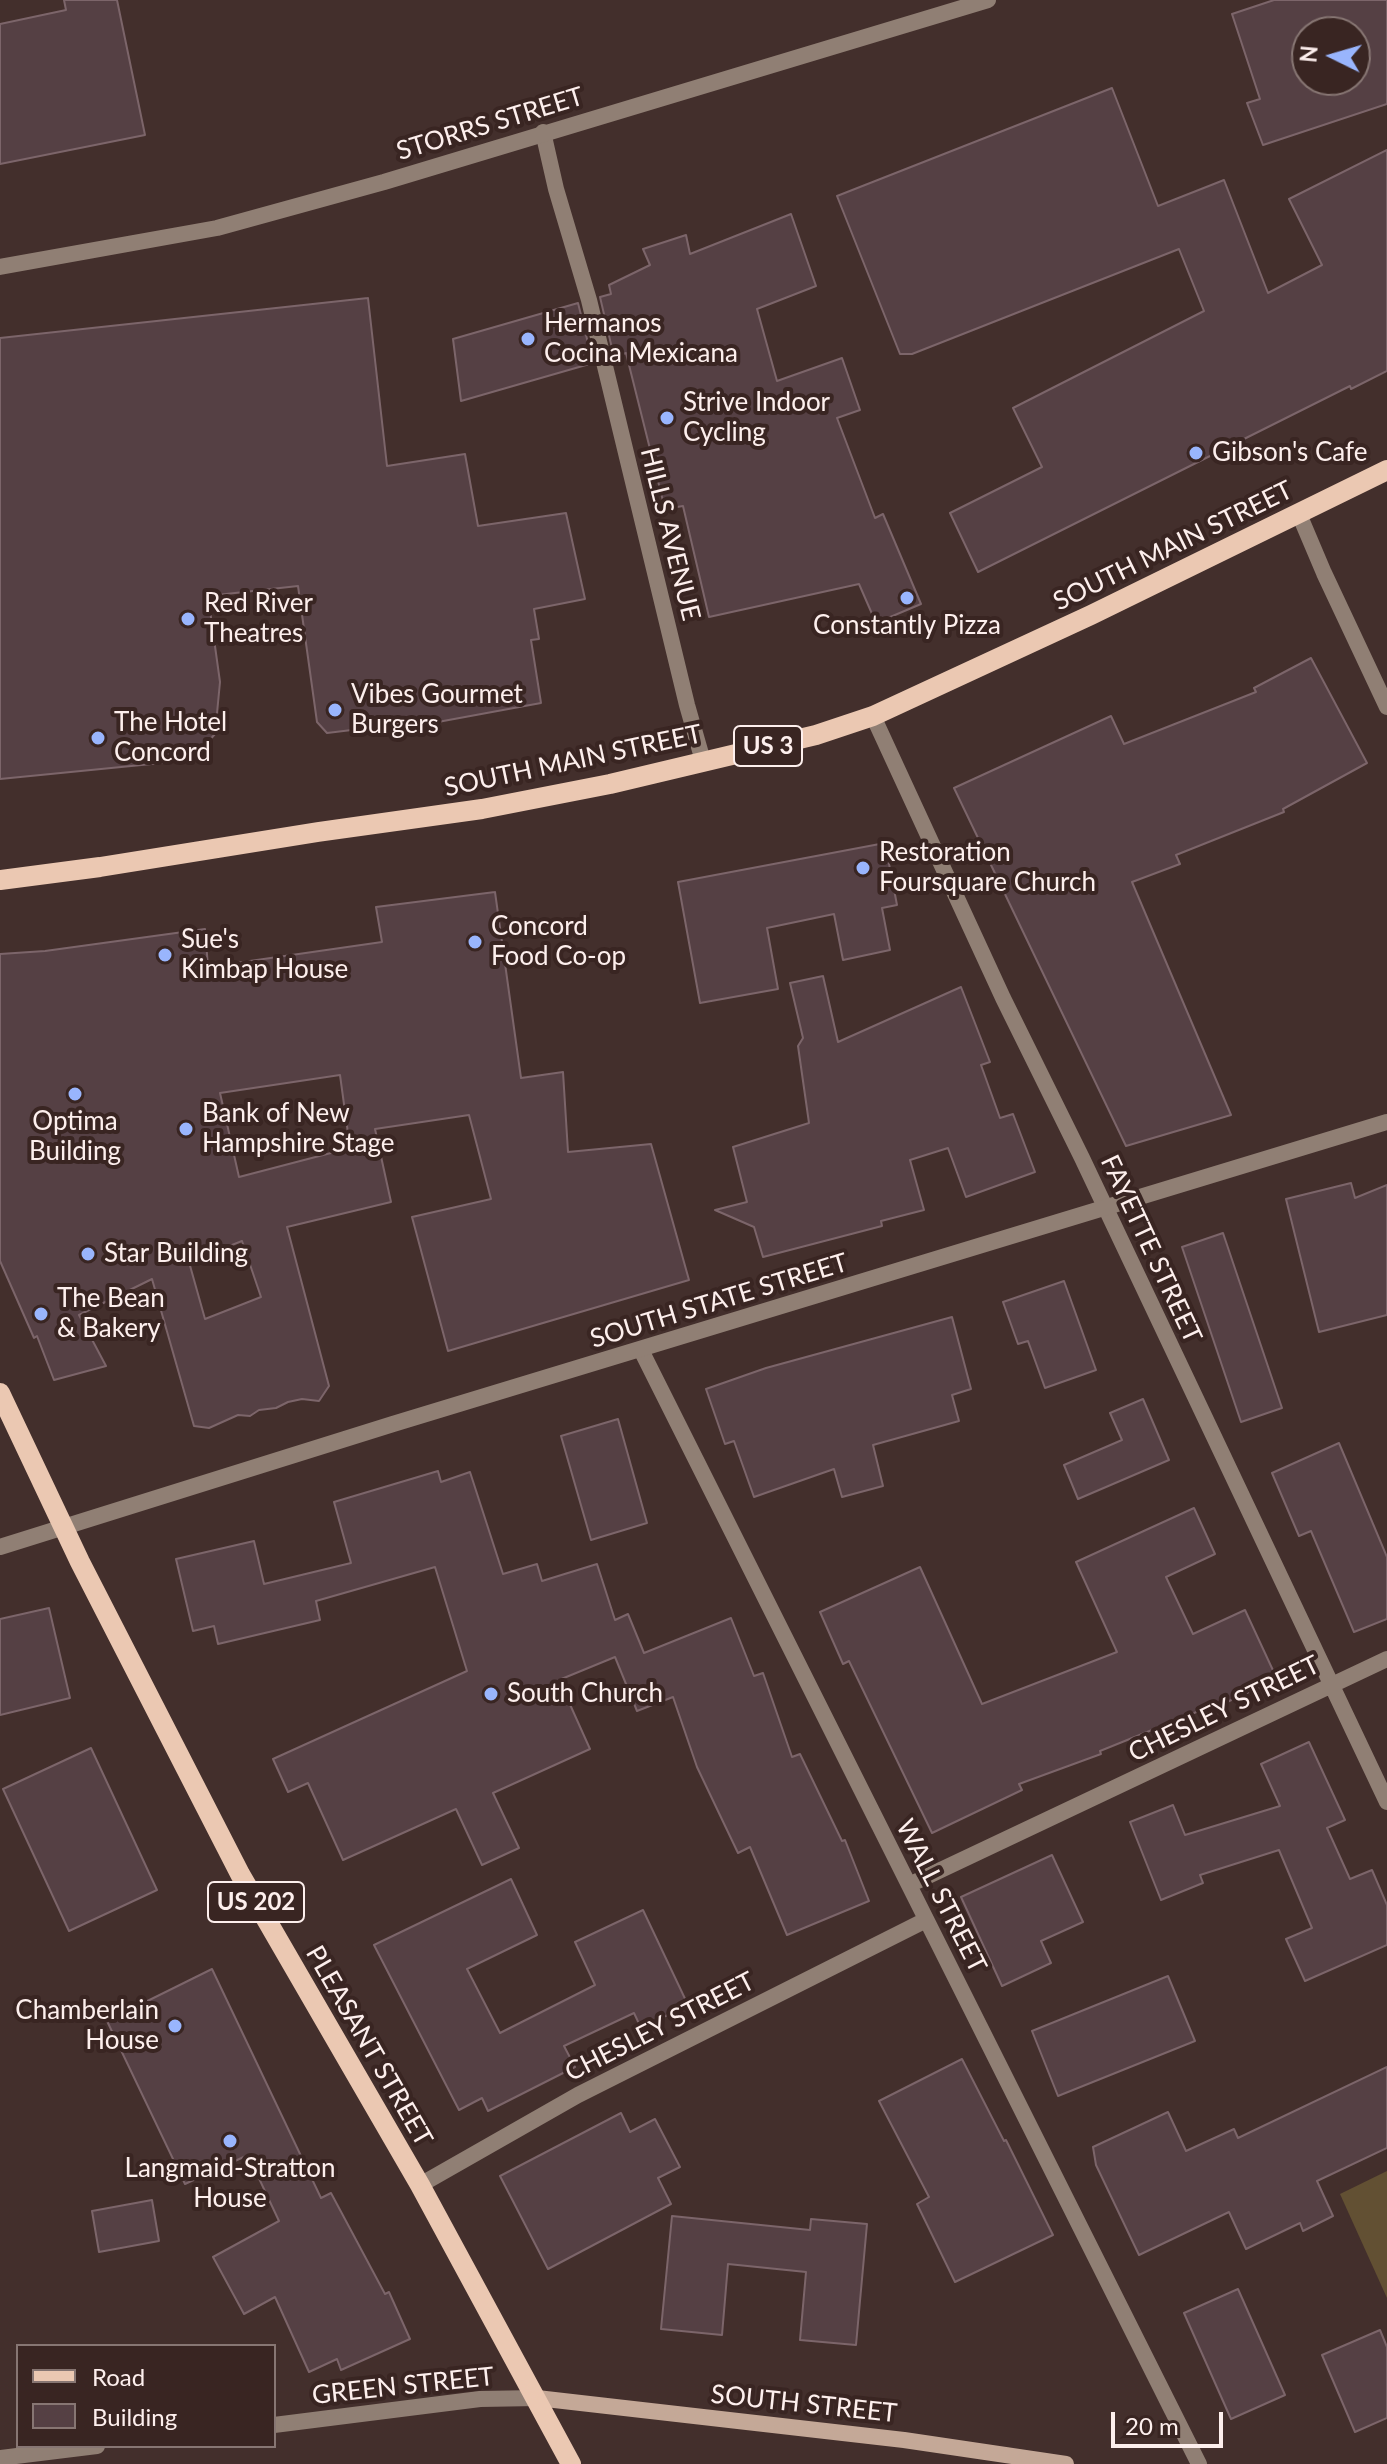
<!DOCTYPE html>
<html>
<head>
<meta charset="utf-8">
<style>
  body { margin:0 }
  #map { position:relative; width:1387px; height:2464px; overflow:hidden; background:#432f2c; font-family:Lato,sans-serif }
  canvas { display:block }
  .legend { position:absolute; left:16px; top:2344px; width:260px; height:104px; box-sizing:border-box; background:#392522; border:2px solid #877673; margin:0; padding:10px 14px; list-style:none; font-size:24px; color:#fdefed }
  .legend li { display:flex; align-items:center; gap:16px; height:40px }
  .legend b { width:40px; border:2px solid #877673 }
  .north { position:absolute; left:1291px; top:16px; width:80px; height:80px; box-sizing:border-box; background:#392522; border:2px solid #877673; border-radius:50%; rotate:275deg; font-size:22px; font-weight:700; line-height:32px; text-align:center; color:#fdefed }
  .north::after { content:''; display:block; margin:auto; width:28px; height:36px; background:#99b5fd; clip-path:polygon(50% 0,100% 100%,50% 72%,0 100%) }
  .scale { position:absolute; left:1111px; top:2412px; width:112px; height:36px; box-sizing:border-box; border:4px solid #fdefed; border-top:0; padding-left:10px; font-size:24px; line-height:28px; white-space:nowrap; color:#fdefed; -webkit-text-stroke:6px #392522; paint-order:stroke }
</style>
</head>
<body>
<div id="map">
<canvas width="1387" height="2464"></canvas>
<ul class="legend">
<li><b style="height:10px;background:#ebc8b2"></b>Road</li>
<li><b style="height:22px;background:#554044"></b>Building</li>
</ul>
<div class="north">N</div>
<div class="scale">20 m</div>
</div>
<script>
const g = document.querySelector('canvas').getContext('2d');
g.lineJoin = 'round';
function fill(path, color) { g.fillStyle = color; g.fill(path, 'evenodd'); }
const toPath = rows => new Path2D(rows.map(r => 'M' + r).join(''));
function trace(path, color, width, dash) { g.strokeStyle = color; g.lineWidth = width; g.lineCap = dash ? 'butt' : 'round'; g.setLineDash(dash || []); g.stroke(path); }
function label(font, color, halo, rows, align = 'center') {
  g.font = font + ' Lato,sans-serif'; g.lineWidth = 8; g.setLineDash([]); g.textBaseline = 'middle'; g.strokeStyle = halo; g.fillStyle = color; for (const [text, x, y, turn = 0] of rows) {
    g.save(); g.translate(x, y); g.rotate((+turn || 0) * Math.PI / 180); g.textAlign = isNaN(turn) ? turn : align; if (halo) g.strokeText(text, 0, 0); g.fillText(text, 0, 0); g.restore();
  }
}
const green = toPath([
  [1387,2171,1387,2298,1340,2194]
]);
const building = toPath([
  [64,0,117,0,145,135,0,164,0,24,66,10,64,0],
  [1274,0,1387,0,1387,104,1263,145,1247,103,1260,99,1232,14,1274,0],
  [1307,32,1355,32,1355,80,1307,80,1307,32],
  [1112,88,1158,206,1224,180,1268,293,1322,265,1289,199,1387,150,1387,371,1351,389,1350,386,978,572,950,513,1042,467,1013,408,1204,311,1179,249,912,354,900,354,837,196,1112,88],
  [791,214,816,286,757,309,777,381,842,358,860,410,837,418,875,518,883,514,921,604,876,623,859,584,709,617,683,506,665,509,626,353,614,357,600,297,611,294,609,285,650,265,643,249,686,235,690,254,791,214],
  [368,298,387,466,465,454,478,526,566,513,585,599,534,609,539,639,531,640,541,703,427,724,426,721,327,733,317,722,298,586,208,596,220,682,215,734,192,760,0,779,0,338,368,298],
  [578,303,593,363,461,401,453,339,578,303],
  [1311,658,1367,763,1283,809,1284,812,1176,855,1180,864,1132,882,1231,1115,1126,1146,954,788,1111,716,1124,744,1256,692,1254,688,1311,658],
  [885,843,897,905,882,908,890,950,843,960,834,914,767,928,778,989,700,1003,678,882,885,843],
  [495,892,521,1078,563,1072,568,1152,651,1144,689,1280,448,1351,412,1217,491,1199,469,1115,375,1129,391,1202,287,1227,329,1386,319,1401,302,1399,288,1402,276,1408,259,1410,250,1416,238,1415,209,1428,194,1426,152,1279,79,1315,106,1366,54,1380,37,1336,34,1338,0,1261,0,954,45,951,205,929,208,967,382,942,376,907,495,892],
  [340,1075,350,1148,239,1177,220,1093,340,1075],
  [242,1241,261,1297,205,1319,189,1262,242,1241],
  [823,976,838,1042,961,987,990,1062,981,1065,1000,1118,1013,1114,1035,1172,966,1197,948,1148,910,1160,924,1210,881,1221,882,1226,763,1257,754,1227,715,1210,747,1202,733,1147,809,1123,798,1046,803,1038,790,983,823,976],
  [1351,1183,1355,1198,1387,1185,1387,1315,1319,1332,1286,1199,1351,1183],
  [1223,1233,1282,1408,1241,1422,1182,1247,1223,1233],
  [1064,1281,1096,1370,1045,1388,1028,1341,1018,1344,1003,1302,1064,1281],
  [952,1317,971,1389,952,1395,959,1421,873,1445,883,1486,842,1497,834,1469,754,1497,734,1441,725,1444,706,1389,766,1368,952,1317],
  [1143,1399,1169,1460,1078,1499,1064,1465,1122,1440,1110,1413,1143,1399],
  [618,1419,647,1523,591,1540,561,1436,618,1419],
  [1339,1443,1387,1557,1387,1619,1354,1632,1311,1531,1299,1536,1272,1473,1339,1443],
  [438,1471,441,1482,470,1472,503,1574,537,1564,542,1581,597,1564,615,1620,628,1614,644,1653,731,1618,754,1676,763,1673,792,1757,800,1754,842,1841,845,1840,869,1901,787,1935,750,1847,738,1853,697,1767,673,1697,637,1711,615,1657,559,1680,590,1749,493,1793,519,1848,482,1865,456,1809,343,1860,308,1783,288,1792,273,1759,467,1671,435,1567,316,1601,320,1620,218,1644,214,1626,193,1631,176,1559,254,1541,264,1584,351,1563,334,1502,438,1471],
  [1194,1508,1215,1554,1166,1577,1193,1634,1245,1610,1277,1679,1201,1714,1199,1711,1100,1751,1101,1754,1019,1784,1022,1790,932,1833,849,1661,843,1664,820,1612,920,1567,982,1704,1117,1652,1076,1562,1194,1508],
  [49,1608,70,1698,0,1715,0,1619,49,1608],
  [1309,1742,1345,1820,1327,1828,1350,1879,1372,1870,1387,1905,1387,1945,1305,1981,1286,1939,1312,1928,1279,1850,1200,1875,1203,1883,1161,1900,1130,1822,1173,1805,1185,1835,1280,1806,1261,1764,1309,1742],
  [91,1748,157,1890,69,1931,3,1789,91,1748],
  [1052,1855,1083,1922,1041,1941,1051,1963,1002,1986,961,1897,1052,1855],
  [511,1879,537,1935,467,1969,500,2033,595,1985,575,1942,643,1910,688,2005,641,2028,634,2013,564,2046,575,2067,488,2111,482,2098,459,2110,374,1945,511,1879],
  [212,1969,321,2198,331,2193,385,2294,389,2292,410,2339,341,2370,337,2359,309,2372,275,2297,244,2314,213,2257,279,2221,248,2155,185,2184,107,2021,212,1969],
  [1168,1976,1195,2041,1058,2096,1032,2031,1168,1976],
  [962,2059,1004,2141,1006,2140,1053,2235,955,2282,917,2204,929,2197,879,2101,962,2059],
  [1387,2067,1387,2148,1317,2181,1333,2216,1303,2231,1300,2223,1246,2249,1229,2212,1139,2255,1096,2165,1093,2147,1168,2112,1186,2151,1234,2129,1238,2138,1387,2067],
  [621,2113,630,2132,655,2119,680,2167,658,2178,671,2204,548,2269,500,2176,621,2113],
  [152,2200,159,2241,99,2252,92,2211,152,2200],
  [672,2216,810,2230,811,2219,867,2224,856,2345,800,2340,806,2272,728,2264,722,2335,661,2329,672,2216],
  [1238,2289,1285,2395,1231,2419,1184,2313,1238,2289],
  [1380,2330,1387,2347,1387,2418,1355,2432,1322,2355,1380,2330]
]);
const minor = toPath([
  [543,132,556,189,589,300,687,705,703,761],
  [1299,514,1324,573,1387,707],
  [873,716,1003,998,1082,1158,1387,1802],
  [641,1350,1199,2464],
  [909,1885,1387,1659],
  [420,2185,578,2095,926,1920],
  [274,2425,480,2399,537,2398],
  [0,2458,97,2446]
]);
const tertiary = toPath([
  [0,267,217,228,384,182,988,0],
  [0,1547,393,1424,1387,1122]
]);
const secondary = toPath([
  [537,2398,904,2440,1066,2464]
]);
const primary = toPath([
  [0,880,100,867,318,832,482,809,610,784,816,735,873,716,1091,615,1387,470],
  [0,1393,80,1562,240,1874,420,2185,571,2464]
]);
const markers = [
  [528,339,8,"#99b5fd"],
  [667,418,8,"#99b5fd"],
  [1196,453,8,"#99b5fd"],
  [907,598,8,"#99b5fd"],
  [188,619,8,"#99b5fd"],
  [335,710,8,"#99b5fd"],
  [98,738,8,"#99b5fd"],
  [863,868,8,"#99b5fd"],
  [475,942,8,"#99b5fd"],
  [165,955,8,"#99b5fd"],
  [75,1094,8,"#99b5fd"],
  [186,1129,8,"#99b5fd"],
  [88,1254,8,"#99b5fd"],
  [41,1314,8,"#99b5fd"],
  [491,1694,8,"#99b5fd"],
  [175,2026,8,"#99b5fd"],
  [230,2141,8,"#99b5fd"]
];
const shields = [
  [768,746,68],
  [256,1902,96]
];
const shieldNames = [
  ["US 3",768,746],
  ["US 202",256,1902]
];
const streetNames = [
  ["STORRS STREET",490,124,-17],
  ["HILLS AVENUE",670,534,76],
  ["SOUTH MAIN STREET",1173,546,-26],
  ["SOUTH MAIN STREET",573,761,-12],
  ["FAYETTE STREET",1151,1249,65],
  ["SOUTH STATE STREET",719,1301,-17],
  ["CHESLEY STREET",1224,1709,-26],
  ["WALL STREET",941,1896,63],
  ["CHESLEY STREET",660,2027,-27],
  ["PLEASANT STREET",369,2046,60],
  ["GREEN STREET",403,2386,-6],
  ["SOUTH STREET",804,2404,6]
];
const poiNames = [
  ["Hermanos",544,324],
  ["Cocina Mexicana",544,354],
  ["Strive Indoor",683,403],
  ["Cycling",683,433],
  ["Gibson's Cafe",1212,453],
  ["Red River",204,604],
  ["Theatres",204,634],
  ["Constantly Pizza",907,626,"center"],
  ["Vibes Gourmet",351,695],
  ["Burgers",351,725],
  ["The Hotel",114,723],
  ["Concord",114,753],
  ["Restoration",879,853],
  ["Foursquare Church",879,883],
  ["Concord",491,927],
  ["Food Co-op",491,957],
  ["Sue's",181,940],
  ["Kimbap House",181,970],
  ["Bank of New",202,1114],
  ["Hampshire Stage",202,1144],
  ["Optima",75,1122,"center"],
  ["Building",75,1152,"center"],
  ["Star Building",104,1254],
  ["The Bean",57,1299],
  ["& Bakery",57,1329],
  ["South Church",507,1694],
  ["Chamberlain",159,2011,"right"],
  ["House",159,2041,"right"],
  ["Langmaid-Stratton",230,2169,"center"],
  ["House",230,2199,"center"]
];
fill(green, '#625033');
fill(building, '#554044');
trace(building, '#7c656a', 2);
trace(minor, '#907f74', 16);
trace(tertiary, '#907f74', 16);
trace(secondary, '#c4a897', 16);
trace(primary, '#ebc8b2', 20);
for (const [x, y, r, color] of markers) { const dot = new Path2D(); dot.arc(x, y, r, 0, 2 * Math.PI); g.fillStyle = color; g.fill(dot); trace(dot, '#392522', 3); }
for (const [x, y, w] of shields) { const box = new Path2D(); box.roundRect(x - w / 2, y - 20, w, 40, 6); g.fillStyle = '#392522'; g.fill(box); trace(box, '#fdefed', 2); }
label('bold 24px', '#fdefed', null, shieldNames);
label('26px', '#fdefed', '#392522', streetNames);
label('26px', '#fdefed', '#392522', poiNames, 'left');
</script>
</body>
</html>
